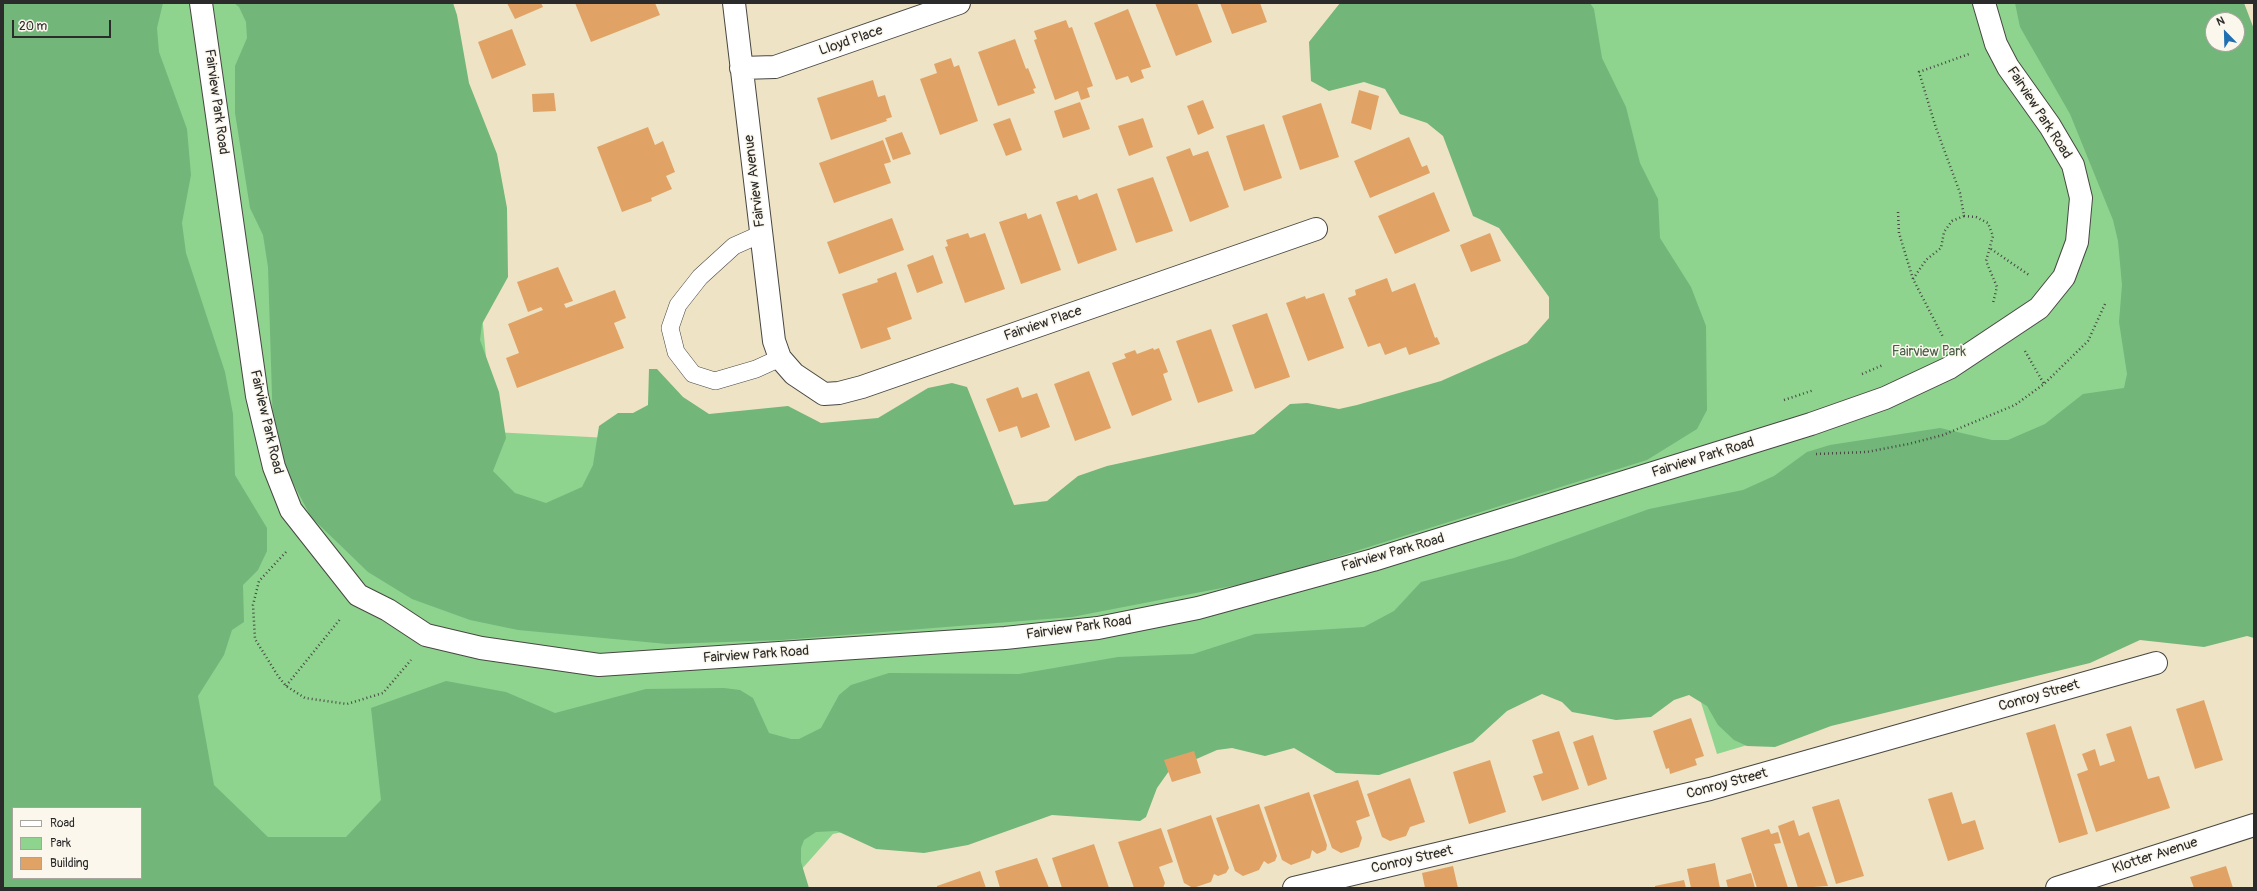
<!DOCTYPE html>
<html>
<head>
<meta charset="utf-8">
<style>
  body { margin:0 }
  #map { position:relative; width:2257px; height:891px; overflow:hidden; background:#efe3c5; font-family:Pangolin,sans-serif }
  canvas { display:block }
  .frame { position:absolute; inset:0; border:4px solid #2b2b2b; pointer-events:none }
  .legend { position:absolute; left:12px; top:807px; width:130px; height:72px; box-sizing:border-box; background:#fbf7ec; border:1px solid #a8a59f; margin:0; padding:5px 7px; list-style:none; font-size:12px; color:#2b2b2b }
  .legend li { display:flex; align-items:center; gap:8px; height:20px }
  .legend b { width:20px; border:1px solid #a8a59f }
  .north { position:absolute; left:2205px; top:12px; width:40px; height:40px; box-sizing:border-box; background:#fbf7ec; border:1px solid #a8a59f; border-radius:50%; rotate:337deg; font-size:11px; font-weight:700; line-height:16px; text-align:center; color:#2b2b2b }
  .north::after { content:''; display:block; margin:auto; width:14px; height:18px; background:#1f6fb2; clip-path:polygon(50% 0,100% 100%,50% 72%,0 100%) }
  .scale { position:absolute; left:12px; top:20px; width:99px; height:18px; box-sizing:border-box; border:2px solid #2b2b2b; border-top:0; padding-left:5px; font-size:12px; line-height:14px; white-space:nowrap; color:#2b2b2b; -webkit-text-stroke:3px #fbf7ec; paint-order:stroke }
</style>
</head>
<body>
<div id="map">
<canvas width="2257" height="891"></canvas>
<div class="frame"></div>
<ul class="legend">
<li><b style="height:5px;background:#fff"></b>Road</li>
<li><b style="height:11px;background:#8ed48e"></b>Park</li>
<li><b style="height:11px;background:#e0a365"></b>Building</li>
</ul>
<div class="north">N</div>
<div class="scale">20 m</div>
</div>
<script>
const g = document.querySelector('canvas').getContext('2d');
g.lineJoin = 'round';
function fill(path, color) { g.fillStyle = color; g.fill(path, 'evenodd'); }
const toPath = rows => new Path2D(rows.map(r => 'M' + r).join(''));
function trace(path, color, width, dash) { g.strokeStyle = color; g.lineWidth = width; g.lineCap = dash ? 'butt' : 'round'; g.setLineDash(dash || []); g.stroke(path); }
function label(font, color, halo, rows, align = 'center') {
  g.font = font + ' Pangolin,sans-serif'; g.lineWidth = 3; g.setLineDash([]); g.textBaseline = 'middle'; g.strokeStyle = halo; g.fillStyle = color; for (const [text, x, y, turn = 0] of rows) {
    g.save(); g.translate(x, y); g.rotate((+turn || 0) * Math.PI / 180); g.textAlign = isNaN(turn) ? turn : align; if (halo) g.strokeText(text, 0, 0); g.fillText(text, 0, 0); g.restore();
  }
}
const green = toPath([
  [3,3,453,3,493,432,628,439,999,542,1604,340,1477,3,2222,3,2213,20,2213,44,2254,595,1717,754,1686,654,1176,716,1135,770,833,834,785,888,3,888],
  [13,808,141,808,141,878,13,878]
]);
const forest = toPath([
  [3,3,163,3,157,28,159,52,187,129,191,175,182,223,186,253,225,372,233,414,235,475,267,528,267,551,258,570,243,585,244,622,232,630,224,655,198,696,214,785,268,837,346,837,381,800,371,708,446,681,506,692,555,713,646,689,724,688,740,690,753,698,769,733,791,739,799,739,821,728,839,695,851,685,889,673,1019,674,1118,657,1193,654,1255,634,1364,627,1394,611,1421,582,1514,558,1649,509,1743,490,1774,476,1807,452,1830,445,1940,428,1992,440,2008,440,2045,424,2083,394,2124,388,2127,374,2119,322,2122,285,2118,241,2113,220,2070,114,2020,27,2015,3,2244,3,2254,29,2254,638,2247,636,2204,647,2140,640,2090,663,1831,726,1775,747,1747,746,1734,740,1718,725,1707,706,1689,695,1674,700,1651,717,1616,720,1572,712,1562,702,1542,694,1507,711,1473,742,1379,775,1336,773,1294,748,1265,756,1232,748,1217,750,1169,771,1157,788,1146,817,1140,821,1052,815,968,845,924,853,876,849,837,831,816,832,804,840,801,848,801,862,809,888,3,888],
  [2213,20,2237,20,2237,44,2213,44],
  [13,808,141,808,141,878,13,878],
  [234,3,453,3,457,15,469,83,497,154,507,208,508,277,482,324,480,340,499,392,506,438,493,471,515,493,546,503,582,487,593,465,599,426,618,413,633,413,648,405,649,369,657,369,683,397,709,414,788,406,821,423,878,418,928,388,952,383,967,387,1014,505,1047,501,1078,476,1107,466,1254,434,1290,404,1307,403,1339,409,1357,405,1441,381,1527,343,1549,318,1549,297,1499,228,1473,216,1443,136,1427,123,1400,114,1385,89,1364,82,1329,91,1311,81,1309,42,1340,3,1590,3,1594,9,1602,58,1626,107,1640,163,1658,199,1660,238,1691,287,1706,326,1707,410,1697,429,1647,460,1263,580,1072,617,782,640,667,644,518,630,470,620,412,599,368,572,311,517,280,458,273,428,268,267,263,235,250,208,235,113,235,66,247,38,246,22,239,7]
]);
const building = toPath([
  [507,3,541,3,543,7,515,19],
  [575,3,655,3,660,15,591,42],
  [1155,3,1197,3,1212,42,1176,56],
  [1220,3,1260,3,1267,22,1232,34],
  [1128,9,1151,67,1141,70,1144,78,1131,83,1128,76,1116,80,1094,23],
  [1066,20,1069,28,1072,27,1093,86,1087,88,1090,97,1081,100,1078,91,1055,100,1034,40,1037,39,1034,31],
  [512,29,526,65,492,79,478,42],
  [1015,39,1026,69,1028,68,1036,88,1033,89,1035,93,998,106,978,52],
  [951,58,954,67,959,65,978,121,940,135,920,79,937,73,934,64],
  [873,80,878,97,885,95,892,117,886,119,887,121,831,140,817,98],
  [1359,90,1379,96,1371,130,1351,123],
  [554,93,556,111,533,112,532,94],
  [1203,100,1214,128,1198,135,1187,106],
  [1080,102,1090,129,1063,138,1054,111],
  [1321,103,1339,157,1300,170,1282,116],
  [1010,118,1022,150,1006,156,993,124],
  [1143,118,1153,147,1129,156,1118,126],
  [1264,124,1282,178,1244,191,1226,136],
  [648,127,655,145,663,141,675,172,666,176,672,189,651,198,652,201,622,212,597,147],
  [902,132,911,154,893,160,885,138],
  [1409,137,1422,167,1427,165,1430,173,1370,198,1354,161],
  [883,140,891,162,884,164,891,183,834,203,819,163],
  [1190,148,1193,156,1208,151,1229,207,1190,222,1166,157],
  [1153,177,1173,231,1136,243,1117,189],
  [1434,192,1450,231,1395,254,1378,216],
  [1097,193,1117,250,1078,264,1056,202,1077,195,1079,200],
  [1026,213,1028,219,1041,214,1061,270,1021,284,999,222],
  [892,218,904,250,839,274,827,242],
  [968,233,970,238,985,233,1005,289,965,303,945,247,948,246,946,240],
  [1490,233,1501,261,1471,272,1460,245],
  [933,255,943,283,917,293,907,265],
  [558,267,573,301,564,304,566,308,615,290,626,318,614,323,624,348,517,388,506,358,519,353,508,324,543,310,541,307,528,312,517,282],
  [896,272,912,319,887,328,891,339,861,349,842,294,878,282,877,279],
  [1387,278,1392,292,1415,283,1435,338,1437,337,1440,344,1409,355,1406,347,1385,355,1380,343,1368,347,1348,298,1356,295,1355,290],
  [1324,293,1344,348,1308,361,1286,303,1305,296,1306,299],
  [1267,313,1290,377,1255,389,1232,325],
  [1211,329,1233,391,1198,403,1176,341],
  [1153,348,1154,350,1159,348,1168,372,1163,374,1172,400,1132,416,1112,363,1126,358,1124,354,1135,350,1137,354],
  [1089,371,1111,428,1075,441,1054,384],
  [1018,387,1022,398,1037,393,1050,427,1021,438,1017,426,999,432,986,399],
  [2204,700,2223,760,2195,769,2176,709],
  [1691,718,1704,756,1695,759,1697,765,1670,774,1669,768,1666,769,1653,731],
  [2055,724,2088,834,2059,843,2026,733],
  [2131,726,2148,779,2159,776,2170,808,2096,832,2077,774,2088,770,2082,754,2095,749,2100,766,2115,761,2106,734],
  [1559,731,1579,789,1542,801,1533,776,1543,773,1532,740],
  [1593,735,1607,779,1588,786,1573,742],
  [1194,751,1201,773,1172,782,1164,760],
  [1490,760,1506,812,1469,824,1453,772],
  [1410,778,1425,822,1410,827,1406,836,1390,841,1382,837,1367,794],
  [1358,780,1370,816,1356,821,1362,838,1359,847,1341,853,1332,848,1313,795],
  [1309,792,1327,845,1326,850,1317,854,1312,850,1310,858,1291,865,1282,860,1264,807],
  [1952,792,1962,824,1975,820,1984,849,1948,861,1928,799],
  [1839,799,1864,876,1836,884,1812,807],
  [1259,804,1277,856,1275,861,1268,864,1264,861,1259,870,1243,876,1235,871,1216,818],
  [1211,815,1229,868,1226,873,1218,876,1214,874,1211,882,1193,888,1184,883,1167,830],
  [1794,820,1799,836,1809,832,1828,886,1798,888,1778,826],
  [1161,828,1173,862,1159,867,1165,883,1163,888,1134,888,1118,842],
  [1769,829,1771,834,1778,832,1781,843,1774,844,1788,888,1757,888,1741,838],
  [1094,844,1109,888,1062,888,1052,858],
  [1037,858,1049,888,1000,888,995,871],
  [1715,863,1720,888,1691,888,1687,869],
  [1453,866,1458,888,1425,888,1422,873],
  [2226,866,2233,888,2194,888,2190,877],
  [980,871,986,888,937,888,937,886],
  [1751,873,1755,888,1728,888,1726,880],
  [1684,880,1686,888,1655,888,1655,886]
]);
const path = toPath([
  [1898,212,1899,233,1913,279,1943,337],
  [1964,216,1976,217,1988,223,1993,236,1986,261,1997,287,1993,303],
  [1991,249,2029,275],
  [1913,279,1926,260,1941,248,1944,232,1952,221,1964,216,1960,193,1936,128,1919,72,1969,54],
  [2025,351,2044,384],
  [1862,374,1883,365],
  [1784,400,1814,390],
  [1816,454,1867,452,1908,444,1943,435,2015,405,2044,384,2088,341,2105,304],
  [286,552,259,581,253,605,255,639,278,676,286,686,305,698,347,704,383,693,411,660],
  [286,686,341,618]
]);
const lane = toPath([
  [761,234,734,246,700,277,678,305,670,328,676,352,693,374,715,381,756,369,780,358]
]);
const street = toPath([
  [201,3,257,396,274,467,291,510,358,595,388,610,426,635,481,648,599,665,1005,638,1098,628,1198,608,1373,560,1811,424,1885,398,1949,368,2039,308,2064,277,2077,242,2081,198,2073,165,2050,126,2008,67,1996,44,1984,3],
  [734,3,774,341,780,358,794,374,824,394,839,393,862,387,1316,229],
  [741,68,775,67,959,3],
  [1294,888,1710,789,2156,663],
  [2057,888,2254,825]
]);
const streetNames = [
  ["Lloyd Place",851,41,-19],
  ["Fairview Park Road",216,102,82],
  ["Fairview Park Road",2039,113,57],
  ["Fairview Avenue",755,181,-97],
  ["Fairview Place",1043,324,-19],
  ["Fairview Park Road",266,422,77],
  ["Fairview Park Road",1703,458,-17],
  ["Fairview Park Road",1393,553,-16],
  ["Fairview Park Road",1079,628,-8],
  ["Fairview Park Road",756,655,-4],
  ["Conroy Street",2039,696,-16],
  ["Conroy Street",1727,784,-15],
  ["Klotter Avenue",2155,856,-18],
  ["Conroy Street",1412,860,-13]
];
const parkNames = [
  ["Fairview Park",1929,352]
];
fill(green, '#8ed48e');
fill(forest, '#72b679');
fill(building, '#e0a365');
trace(lane, '#484742', 18);
trace(street, '#484742', 24);
trace(path, '#484742', 2.5, [1, 3]);
trace(lane, '#fff', 17);
trace(street, '#fff', 22);
label('14px', '#2b2b2b', '#fbf7ec', streetNames);
label('14px', '#495e49', '#fbf7ec', parkNames);
</script>
</body>
</html>
